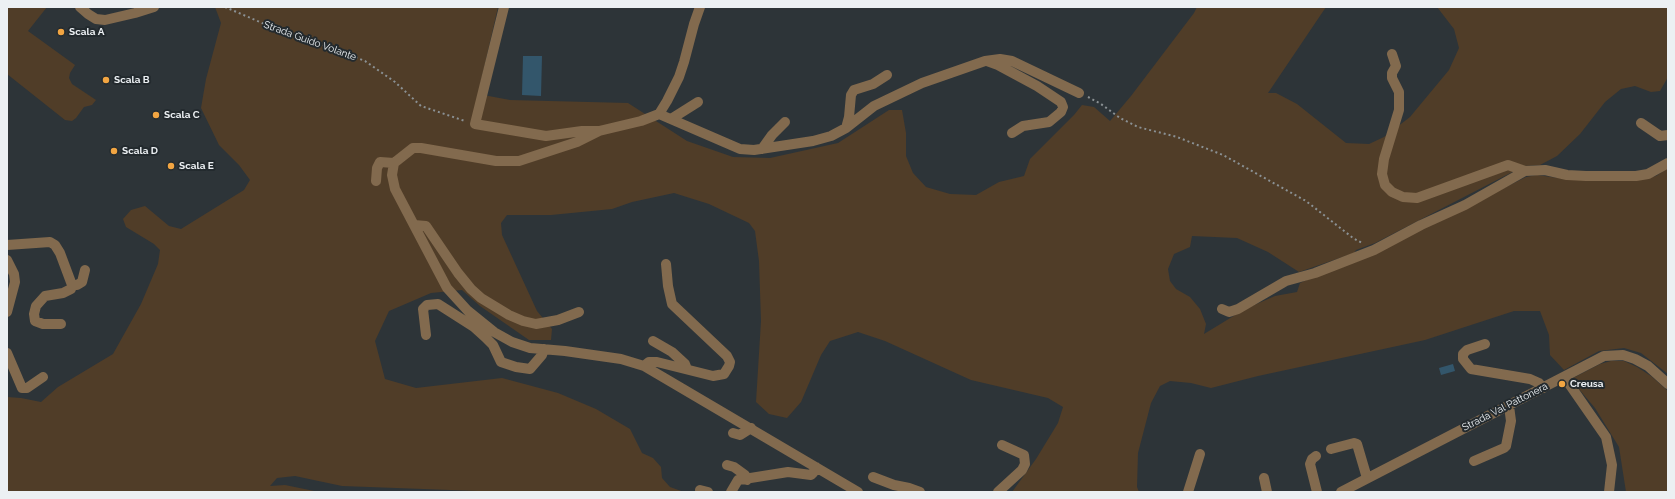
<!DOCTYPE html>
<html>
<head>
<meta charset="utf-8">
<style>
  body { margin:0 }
  #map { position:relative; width:1675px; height:499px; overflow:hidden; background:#2d3438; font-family:Raleway,sans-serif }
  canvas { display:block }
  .frame { position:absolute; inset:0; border:8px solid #ecf0f3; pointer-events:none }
</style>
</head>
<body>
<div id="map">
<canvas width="1675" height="499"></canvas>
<div class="frame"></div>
</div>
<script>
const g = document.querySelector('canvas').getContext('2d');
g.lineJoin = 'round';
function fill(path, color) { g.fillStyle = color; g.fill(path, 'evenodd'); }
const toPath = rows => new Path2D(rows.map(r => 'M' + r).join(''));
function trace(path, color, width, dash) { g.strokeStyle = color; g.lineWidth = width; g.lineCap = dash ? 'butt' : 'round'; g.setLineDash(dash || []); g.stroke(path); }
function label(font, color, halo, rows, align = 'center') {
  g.font = font + ' Raleway,sans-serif'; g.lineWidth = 4; g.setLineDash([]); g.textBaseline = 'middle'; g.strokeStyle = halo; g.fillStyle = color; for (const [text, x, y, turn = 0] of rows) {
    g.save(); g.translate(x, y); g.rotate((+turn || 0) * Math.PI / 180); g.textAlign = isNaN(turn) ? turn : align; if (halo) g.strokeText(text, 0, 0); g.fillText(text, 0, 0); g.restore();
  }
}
const green = toPath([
  [7,7,47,7,28,31,75,65,70,73,69,78,72,84,96,100,92,105,84,107,76,118,72,121,65,120,7,74],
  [215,7,498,7,478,94,510,100,628,103,687,141,733,157,770,158,838,143,889,110,902,110,906,133,906,156,913,173,926,187,950,194,976,195,999,182,1024,176,1030,159,1074,115,1082,105,1094,107,1110,121,1131,96,1194,13,1197,7,1326,7,1268,93,1276,93,1297,104,1346,143,1369,144,1384,137,1410,117,1449,70,1459,48,1454,29,1437,7,1668,7,1668,77,1660,91,1651,92,1635,86,1621,89,1605,102,1580,134,1557,156,1540,165,1524,166,1375,243,1356,250,1354,253,1299,272,1268,252,1237,238,1192,236,1190,247,1174,254,1168,269,1170,281,1176,289,1190,297,1200,309,1206,324,1204,334,1245,309,1275,296,1297,292,1300,283,1424,228,1526,177,1537,175,1558,178,1638,180,1656,176,1668,168,1668,374,1641,353,1624,348,1599,351,1564,370,1550,355,1549,335,1540,311,1514,311,1425,340,1258,376,1211,388,1191,383,1170,381,1160,386,1151,403,1138,453,1137,487,1139,492,1012,492,1036,459,1058,423,1063,407,1048,398,971,380,885,341,858,332,830,341,821,355,801,402,787,418,769,414,756,402,761,321,759,261,755,231,749,223,709,204,674,193,632,202,612,209,551,215,507,215,501,223,502,235,537,311,552,329,551,340,529,340,480,306,462,290,431,293,389,311,375,341,385,379,416,388,502,378,558,393,596,409,630,429,642,453,653,458,661,467,662,478,670,487,684,492,504,492,342,486,295,476,277,478,270,486,285,485,319,492,7,492,7,397,21,398,41,402,58,387,113,354,141,304,158,264,160,250,154,244,126,227,123,219,131,210,145,206,169,226,181,229,244,190,250,180,239,165,219,145,201,108,206,79,221,23],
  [1611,361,1624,361,1637,367,1651,376,1668,391,1668,492,1626,492,1619,447,1595,408,1578,388,1573,378,1600,364]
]);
const water = toPath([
  [523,56,542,56,541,96,522,95],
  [1453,364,1455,371,1441,375,1439,368]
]);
const path = toPath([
  [225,7,276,29,340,51,365,61,395,82,421,106,465,121],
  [1088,97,1101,104,1120,118,1138,127,1177,137,1223,155,1306,201,1353,238,1362,243]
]);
const minor = toPath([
  [80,7,88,14,96,19,105,20,135,13,154,7],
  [504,7,475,124,546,136,582,131,599,131,641,121,659,114,667,101,679,77,684,62,694,24,700,7],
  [1392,54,1396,66,1392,73,1392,78,1399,92,1399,110,1384,159,1382,174,1385,185,1392,192,1403,197,1417,198,1508,165,1525,171],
  [987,61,998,65,1037,86,1061,102,1063,107,1061,112,1049,122,1023,126,1012,133],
  [659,114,740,149,754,150,813,141,831,136,846,128,874,106,922,83,985,61,1000,59,1012,61,1079,93],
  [671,119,698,102],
  [1641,123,1660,136,1668,135],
  [846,128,849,117,851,95,854,90,873,84,887,75],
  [599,131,577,142,519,161,496,161,421,148,413,148,394,163,392,175,395,189,447,288,468,311,494,332,512,342,530,348,565,351,621,359,644,366,858,492],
  [762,149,772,135,785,122],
  [376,181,377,168,380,162,394,163],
  [414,225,426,226,458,273,471,289,481,298,509,315,523,321,536,324,558,320,579,312],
  [7,245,50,242,55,245,60,253,72,285,71,289,63,293,45,296,36,306,34,314,35,321,43,324,61,324],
  [7,260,14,274,15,282,7,312],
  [72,285,77,285,82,282,85,270],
  [1222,309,1229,312,1238,309,1286,281,1315,273,1374,250,1421,225,1465,205,1525,171,1545,170,1567,175,1586,176,1636,176,1648,174,1668,163],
  [426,335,423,309,427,305,438,304,474,327,485,337,493,345,501,362,516,367,530,369,542,355,544,349],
  [653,341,672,352,685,364,687,369],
  [1485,344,1467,350,1463,354,1463,359,1471,369,1530,379,1539,383,1543,388],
  [7,353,22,388,27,388,43,377],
  [644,366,649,362,657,362,713,376,724,374,729,366,730,362,727,356,672,304,668,286,666,264],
  [1565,378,1606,437,1612,465,1609,492],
  [733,433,740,435,751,428],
  [1331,449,1354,443,1357,444,1367,478],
  [1316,456,1312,459,1310,464,1317,492],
  [1474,461,1504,448,1506,446,1511,421,1509,406],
  [727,465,734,467,745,475,747,480],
  [873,477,894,485,909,488,920,492],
  [1264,478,1267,492],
  [700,490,708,492],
  [731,492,738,480,788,472,811,475,813,473,816,467],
  [998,492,1022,470,1025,464,1024,455,1002,445],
  [1188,492,1200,454],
  [1341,492,1604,356,1623,355,1635,359,1648,366,1668,384]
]);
const markers = [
  [61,32,4,"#f2a542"],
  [106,80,4,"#f2a542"],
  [156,115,4,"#f2a542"],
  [114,151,4,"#f2a542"],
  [171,166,4,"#f2a542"],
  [1562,384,4,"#f2a542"]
];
const poiNames = [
  ["Scala A",69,32],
  ["Scala B",114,80],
  ["Scala C",164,115],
  ["Scala D",122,151],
  ["Scala E",179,166],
  ["Creusa",1570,384]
];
const streetNames = [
  ["Strada Guido Volante",310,41,20],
  ["Strada Val Pattonera",1505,407,-27]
];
fill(green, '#503d28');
fill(water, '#33566b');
trace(path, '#8b9194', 2, [2, 3]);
trace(minor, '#826a4e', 10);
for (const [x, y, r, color] of markers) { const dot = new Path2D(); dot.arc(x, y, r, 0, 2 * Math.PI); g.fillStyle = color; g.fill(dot); trace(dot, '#232a2e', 1.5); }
label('bold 10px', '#ecf0f3', '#232a2e', poiNames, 'left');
label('10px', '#ecf0f3', '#232a2e', streetNames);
</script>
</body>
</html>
